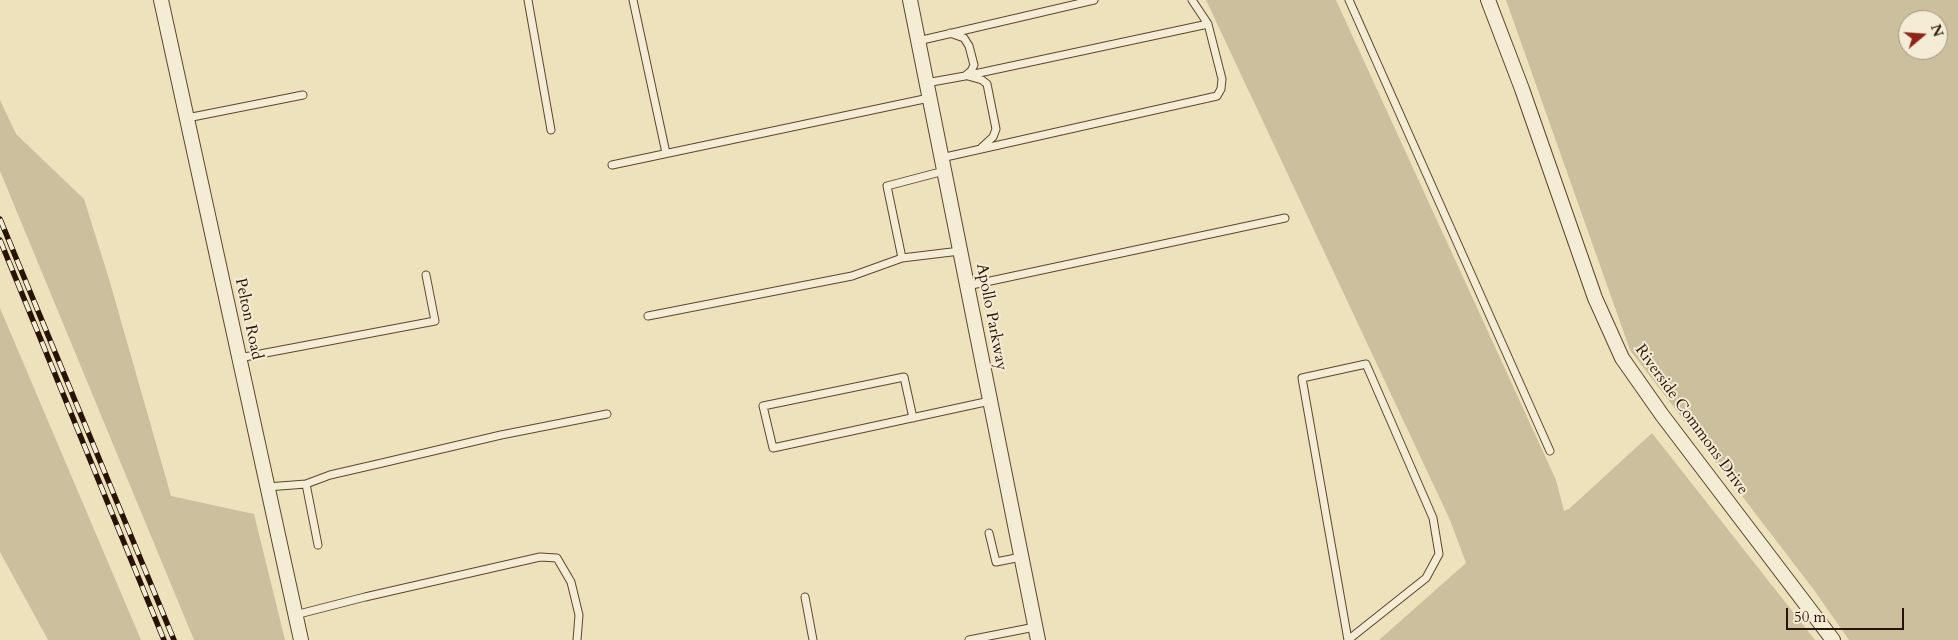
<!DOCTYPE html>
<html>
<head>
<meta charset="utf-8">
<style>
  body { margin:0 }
  #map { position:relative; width:1958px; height:640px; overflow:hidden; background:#eee2bd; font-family:Cardo,serif }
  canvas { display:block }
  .north { position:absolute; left:1898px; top:10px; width:50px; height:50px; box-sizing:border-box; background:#f4ecd4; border:1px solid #a2957f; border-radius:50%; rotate:72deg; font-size:14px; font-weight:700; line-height:20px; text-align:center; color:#281300 }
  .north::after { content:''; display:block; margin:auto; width:18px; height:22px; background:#8f2418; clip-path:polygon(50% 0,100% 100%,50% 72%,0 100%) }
  .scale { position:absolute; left:1786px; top:608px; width:118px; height:22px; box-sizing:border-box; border:2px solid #281300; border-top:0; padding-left:6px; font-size:15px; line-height:18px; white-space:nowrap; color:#281300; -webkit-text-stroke:4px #f4ecd4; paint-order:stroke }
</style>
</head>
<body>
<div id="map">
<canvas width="1958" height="640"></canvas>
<div class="north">N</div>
<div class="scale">50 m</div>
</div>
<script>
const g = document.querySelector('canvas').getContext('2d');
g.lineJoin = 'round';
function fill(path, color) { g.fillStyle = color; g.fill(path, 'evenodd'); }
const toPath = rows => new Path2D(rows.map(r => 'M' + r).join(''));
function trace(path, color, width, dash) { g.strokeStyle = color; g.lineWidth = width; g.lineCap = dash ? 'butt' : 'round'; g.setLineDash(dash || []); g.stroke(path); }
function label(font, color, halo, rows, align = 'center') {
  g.font = font + ' Cardo,serif'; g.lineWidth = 4; g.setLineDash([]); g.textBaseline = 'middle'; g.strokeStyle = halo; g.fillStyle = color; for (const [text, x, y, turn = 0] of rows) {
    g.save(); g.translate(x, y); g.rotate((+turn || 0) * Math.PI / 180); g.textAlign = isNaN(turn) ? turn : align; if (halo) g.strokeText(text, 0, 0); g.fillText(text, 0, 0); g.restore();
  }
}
const green = toPath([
  [1206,0,1336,0,1556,480,1564,511,1569,509,1652,433,1815,640,1379,640,1466,563,1450,520],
  [1506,0,1958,0,1958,640,1849,640,1814,590,1630,350],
  [1908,20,1938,20,1938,50,1908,50],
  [0,100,16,134,84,199,109,279,171,496,254,514,285,640,194,640,0,171],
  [0,308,141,640,48,640,0,552]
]);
const lane = toPath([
  [528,0,551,130],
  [633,0,666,153],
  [1349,0,1550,451],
  [918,41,1094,0],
  [965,76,1208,24],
  [968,76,982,80,987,84,996,129,993,137,982,147],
  [926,83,965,76,971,71,974,65,969,46,964,38,950,33],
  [187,118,303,95],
  [941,158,1217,96,1221,89,1222,79,1208,24,1192,0],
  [612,165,929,98],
  [944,171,887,186,902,258,960,251],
  [967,286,1285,218],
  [648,316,852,276,902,258],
  [239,358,435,321,426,275],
  [913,418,904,377,763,406,773,448,990,401],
  [306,484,330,475,382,463,501,435,607,414],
  [267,487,306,484,318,545],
  [989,533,996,562,1021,557],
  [805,597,813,640],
  [295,615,365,597,540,557,557,558,571,582,579,615,577,640],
  [969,640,1035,627],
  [1348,640,1302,378,1366,364,1433,518,1439,554,1426,578,1348,640]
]);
const street = toPath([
  [161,0,301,640],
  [910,0,1038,640],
  [1488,0,1522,89,1595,298,1622,358,1662,415,1833,640]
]);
const rail = toPath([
  [0,219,174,640],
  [0,240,164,640]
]);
const streetNames = [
  ["Apollo Parkway",991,317,79],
  ["Pelton Road",248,319,78],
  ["Riverside Commons Drive",1691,420,54]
];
fill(green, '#ccbf9d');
trace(lane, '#5a472f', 9);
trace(street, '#5a472f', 16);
trace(lane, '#f4ecd4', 7);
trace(street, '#f4ecd4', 14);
trace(rail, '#281300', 5.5);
trace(rail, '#f4ecd4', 4, [11]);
label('16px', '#281300', '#f4ecd4', streetNames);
</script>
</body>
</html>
